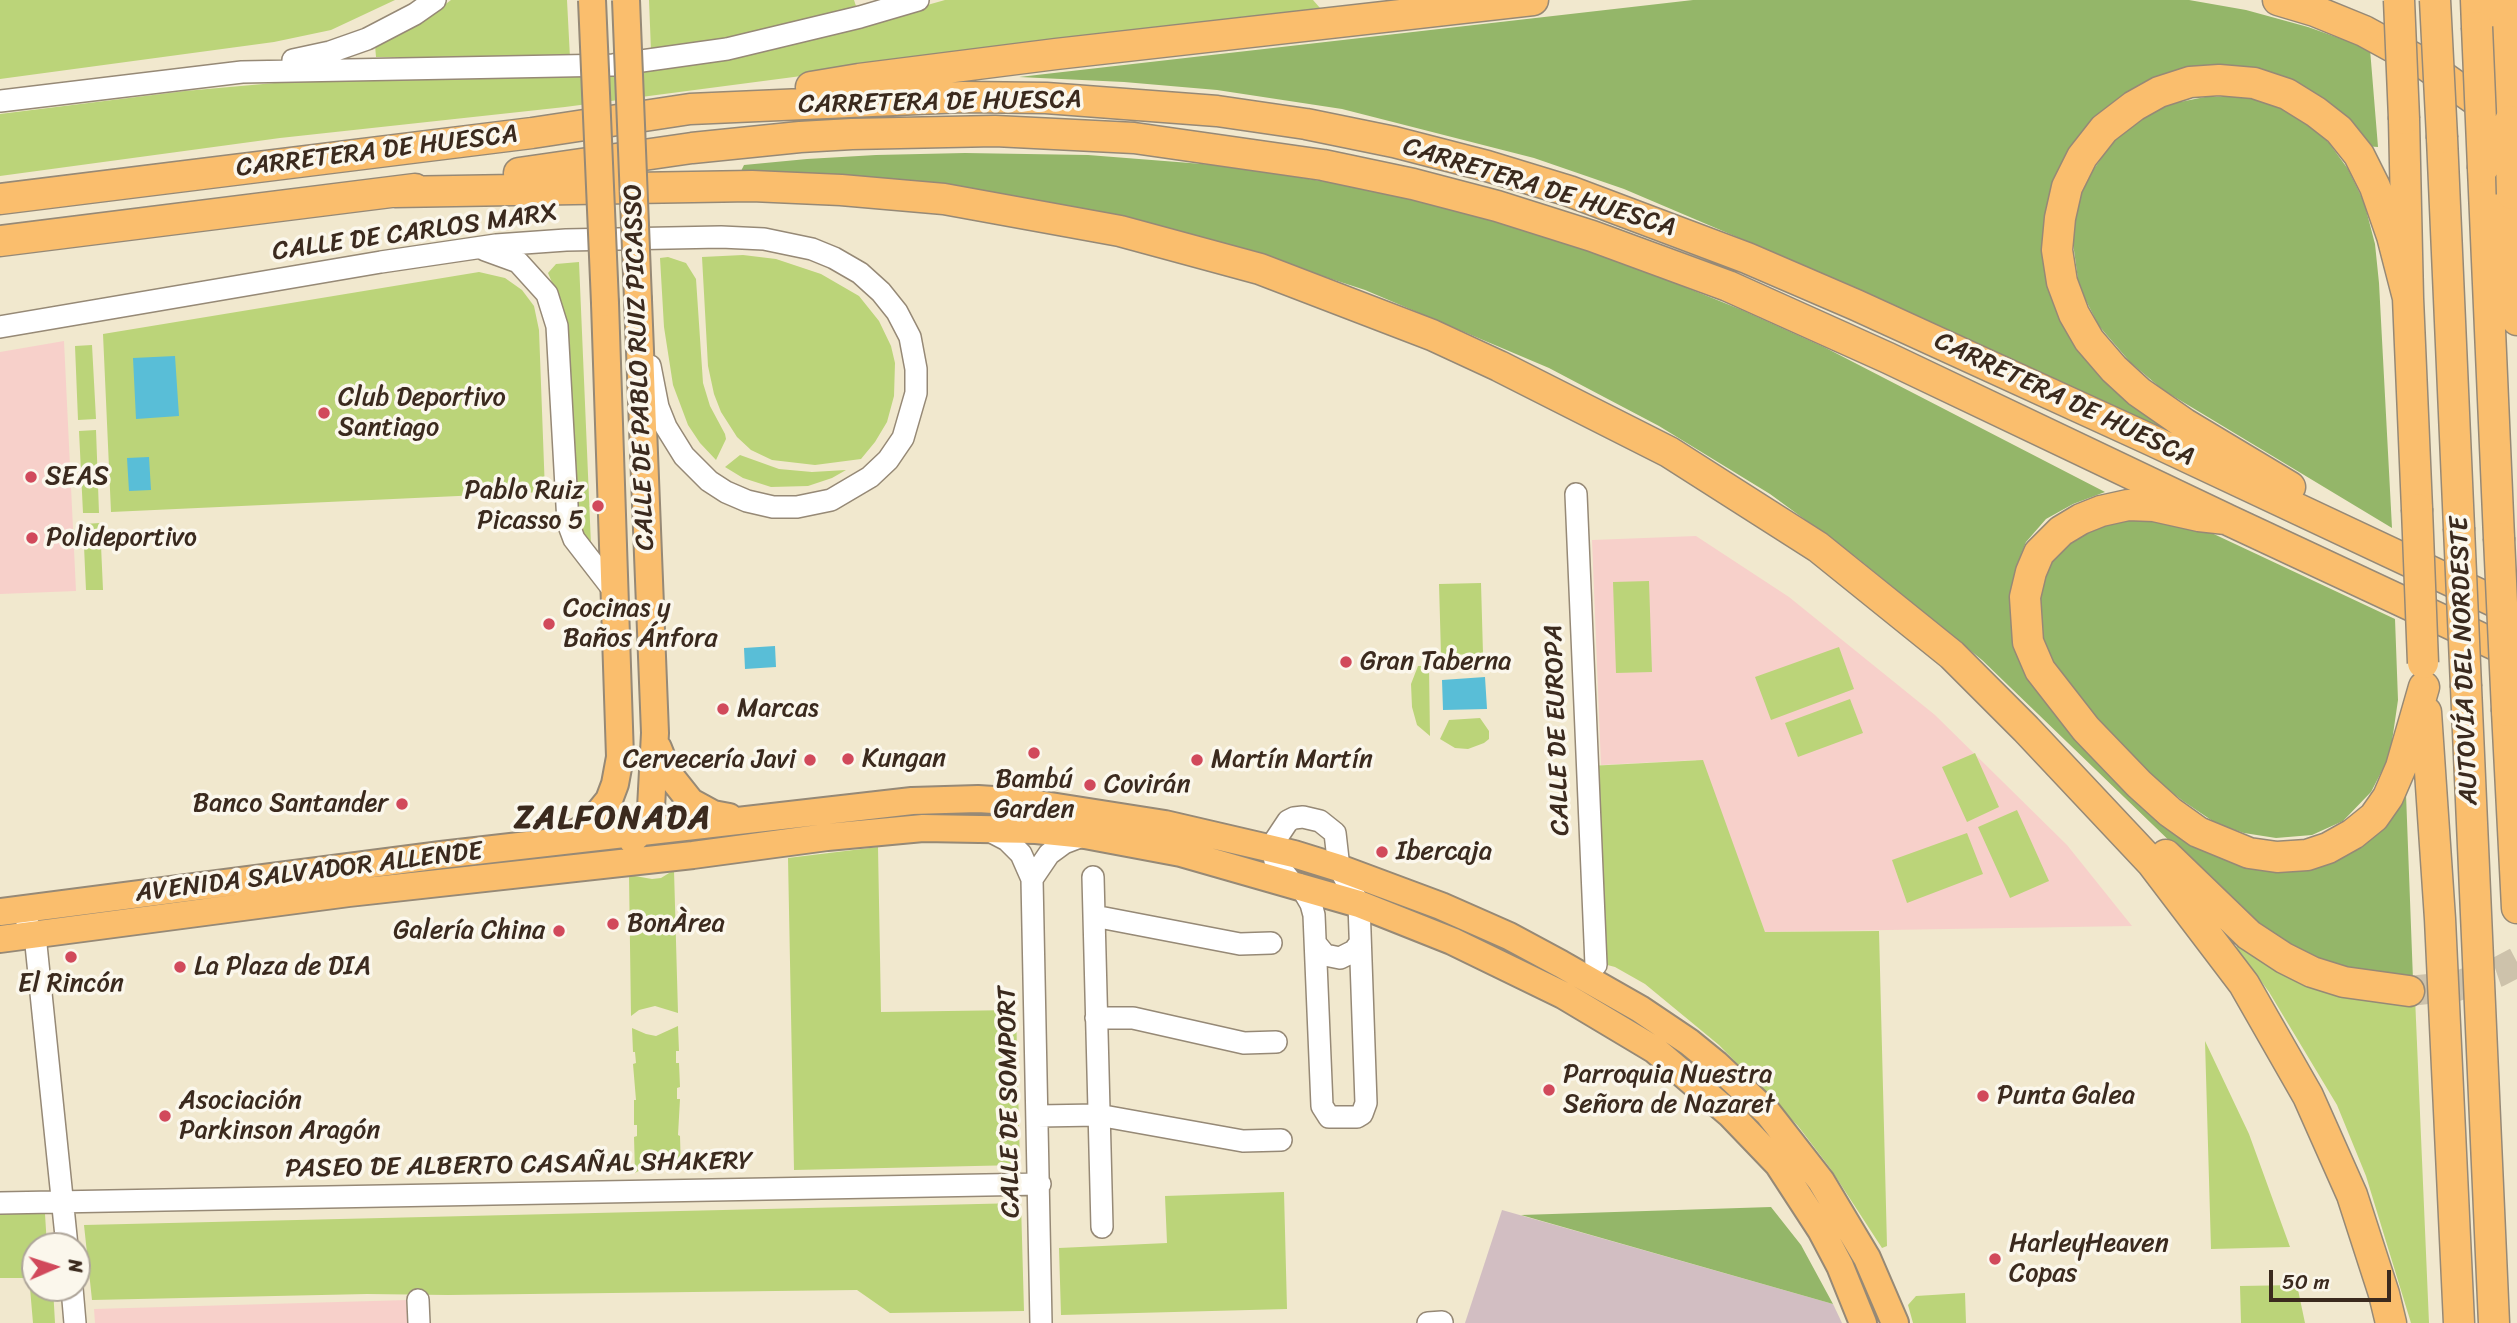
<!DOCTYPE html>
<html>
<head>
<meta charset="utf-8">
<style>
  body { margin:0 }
  #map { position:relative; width:2517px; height:1323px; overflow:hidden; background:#f1e8ce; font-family:Sriracha,sans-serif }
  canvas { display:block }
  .north { position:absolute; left:21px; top:1232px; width:70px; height:70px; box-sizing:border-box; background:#fbf7ec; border:2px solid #aea59a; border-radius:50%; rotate:87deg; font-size:19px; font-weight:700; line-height:28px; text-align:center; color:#3b2a1e }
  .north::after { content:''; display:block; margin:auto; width:24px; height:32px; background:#d1495b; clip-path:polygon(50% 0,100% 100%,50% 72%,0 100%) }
  .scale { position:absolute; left:2269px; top:1270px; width:122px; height:32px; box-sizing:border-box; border:4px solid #3b2a1e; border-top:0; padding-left:9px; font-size:21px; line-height:24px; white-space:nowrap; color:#3b2a1e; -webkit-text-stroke:5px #fbf7ec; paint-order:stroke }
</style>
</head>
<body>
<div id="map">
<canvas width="2517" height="1323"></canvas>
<div class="north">N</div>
<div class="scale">50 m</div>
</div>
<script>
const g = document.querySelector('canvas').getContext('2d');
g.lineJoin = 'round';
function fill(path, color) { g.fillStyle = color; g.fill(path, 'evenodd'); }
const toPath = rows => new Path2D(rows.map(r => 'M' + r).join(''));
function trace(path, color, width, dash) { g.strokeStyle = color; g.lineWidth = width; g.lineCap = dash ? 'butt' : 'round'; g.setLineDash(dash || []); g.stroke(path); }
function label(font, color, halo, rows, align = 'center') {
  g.font = font + ' Sriracha,sans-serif'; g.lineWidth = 7; g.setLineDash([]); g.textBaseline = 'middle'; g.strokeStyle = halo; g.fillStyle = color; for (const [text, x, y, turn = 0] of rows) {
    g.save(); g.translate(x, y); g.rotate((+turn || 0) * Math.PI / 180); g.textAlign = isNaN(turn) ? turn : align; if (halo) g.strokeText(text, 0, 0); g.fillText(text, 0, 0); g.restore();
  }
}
const built = toPath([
  [64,341,76,591,0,594,0,352],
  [1696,536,1789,597,1935,715,2067,845,2132,926,1765,932,1716,799,1696,760,1601,765,1592,540],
  [408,1300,409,1323,95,1323,94,1309]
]);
const industrial = toPath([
  [1502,1210,1833,1304,1842,1323,1465,1323]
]);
const green = toPath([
  [0,0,395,0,331,30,274,42,0,79],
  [451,0,567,0,570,58,376,57,375,45,423,21],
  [649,0,854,0,856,6,755,33,651,51],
  [945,0,1313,0,1320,8,565,107,280,138,0,176,0,114,185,91,308,80,670,65,758,53],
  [743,255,776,259,821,274,859,296,879,321,891,346,895,363,894,396,887,422,875,442,861,459,815,465,772,460,751,450,737,437,721,412,714,394,708,366,702,257],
  [668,257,686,263,696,279,703,383,710,406,725,434,726,439,716,460,700,443,688,425,673,385,664,327,660,258],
  [579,262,591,545,589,546,577,524,565,319,562,306,548,273,556,264],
  [479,272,505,278,522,290,534,306,539,330,545,492,111,512,103,334],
  [92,345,96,419,78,420,75,346],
  [96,430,99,513,83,513,79,431],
  [740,455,779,469,812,472,846,470,832,478,808,486,771,487,743,478,725,467],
  [100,523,103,590,86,590,83,524],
  [1649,581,1652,672,1616,673,1613,582],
  [1481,583,1483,654,1441,655,1439,584],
  [1839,647,1854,689,1771,720,1755,677],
  [1418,666,1429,666,1430,736,1417,725,1412,707,1411,684],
  [1850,699,1863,733,1798,757,1785,723],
  [1480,718,1489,731,1489,739,1484,743,1468,749,1455,748,1440,739,1449,720],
  [1975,753,1999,807,1967,822,1942,767],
  [1703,760,1765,932,1879,931,1887,1246,1882,1248,1830,1168,1798,1126,1719,1045,1645,984,1615,967,1596,962,1589,766],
  [2017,810,2049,881,2010,898,1978,827],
  [1967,833,1983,874,1907,903,1892,860],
  [878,847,881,1012,1016,1010,1020,1165,794,1170,788,858],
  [674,870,678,1013,655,1006,639,1010,631,1016,629,875,652,879,661,878],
  [2242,942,2415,997,2429,1323,2411,1323,2366,1176,2337,1105,2269,992,2236,947],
  [678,1026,679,1051,676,1051,676,1063,679,1063,680,1087,677,1088,677,1099,680,1099,678,1135,680,1136,681,1172,667,1165,657,1164,647,1166,635,1173,634,1137,637,1136,637,1125,634,1125,634,1100,636,1100,633,1064,636,1063,635,1052,633,1052,632,1028,646,1034,656,1036],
  [2205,1041,2249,1134,2290,1247,2211,1249],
  [1284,1192,1287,1309,1061,1315,1059,1248,1167,1243,1165,1196],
  [1021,1203,1024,1311,890,1313,857,1290,448,1295,367,1294,92,1300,84,1225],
  [0,1214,45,1214,47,1246,35,1246,35,1278,0,1278],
  [2297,1285,2305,1323,2241,1323,2240,1286],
  [30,1288,53,1288,55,1323,33,1323],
  [1965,1293,1966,1323,1913,1323,1908,1305,1916,1296]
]);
const forest = toPath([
  [1693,0,2189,0,2246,10,2308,27,2370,49,2378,147,2364,146,2203,70,2062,172,2062,313,2236,464,1852,286,1624,189,1534,158,1342,109,1217,90,1124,82,1019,77],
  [2239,96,2265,101,2291,113,2312,127,2329,143,2348,169,2364,202,2375,244,2379,283,2392,528,2163,390,2130,362,2099,326,2079,287,2073,243,2075,209,2089,176,2112,143,2139,118,2170,104,2205,97],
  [965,153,1088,155,1228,166,1377,190,1421,200,1504,222,1640,269,1742,310,1824,347,2105,492,2073,504,2046,519,2026,542,2016,567,2012,599,2013,633,2144,802,2274,864,2406,794,2413,980,2329,966,2266,934,1982,660,1856,557,1770,494,1659,426,1549,368,1365,290,1255,254,741,171,744,165,807,159,876,155],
  [2154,506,2395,619,2398,700,2390,755,2371,792,2343,821,2312,835,2276,838,2244,833,2217,824,2183,801,2077,718,2033,654,2031,572,2081,519],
  [1771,1207,1801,1245,1833,1304,1521,1215]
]);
const water = toPath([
  [175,356,179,416,136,419,133,358],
  [149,457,151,490,129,491,127,458],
  [775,646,776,667,745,669,744,648],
  [1485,677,1487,709,1443,710,1442,680]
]);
const highwayTunnel = toPath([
  [2409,991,2457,986,2498,972,2517,962]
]);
const minor = toPath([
  [293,60,330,52,367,39,415,14,435,0],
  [0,101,242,72,613,65,727,49,860,17,918,0],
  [485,250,518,262,547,294,557,326,568,523,574,539,615,592],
  [0,327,381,262,496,245,566,240,721,237,764,239,812,249,834,258,860,273,881,292,897,312,910,337,916,369,916,393,903,438,888,460,870,477,831,500,797,507,773,507,747,501,726,492,709,481,684,456,666,427,658,407,650,366],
  [1576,494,1596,965],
  [986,829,1007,840,1021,854,1032,879,1041,1323],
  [1093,877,1102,1227],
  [1032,879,1049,854,1064,843,1085,835],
  [1292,883,1275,861,1272,848,1276,839,1288,821,1294,818,1303,817,1320,821,1335,833,1339,868,1359,904,1366,1103,1362,1114,1357,1117,1329,1117,1322,1106,1314,915,1311,904,1300,885],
  [1094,916,1240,944,1271,943],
  [27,923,35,935,67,1246],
  [1316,944,1325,955,1340,958,1354,951,1360,943],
  [1096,1018,1133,1018,1244,1043,1276,1042],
  [1038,1116,1098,1115,1243,1141,1281,1140],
  [0,1203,1040,1184],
  [72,1288,75,1323],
  [418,1300,419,1323],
  [1428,1323,1442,1322]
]);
const major = toPath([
  [658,748,668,773,691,802,713,814,729,817],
  [565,838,587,827,609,800,615,784,620,757,605,303],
  [632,840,642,831,651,808,655,733,638,300],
  [0,912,441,855,912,801,978,799,1025,802,1165,824,1294,854,1339,868,1441,906,1509,936,1561,964,1640,1009,1689,1042,1716,1064,1768,1113,1821,1181,1867,1258,1895,1323],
  [0,939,349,893,693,855,827,837,923,828,1036,830,1085,835,1181,853,1359,904,1452,941,1563,995,1655,1050,1730,1114,1778,1164,1821,1230,1840,1266,1863,1323]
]);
const highway = toPath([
  [2278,0,2315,11,2364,31,2426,65,2497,115],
  [2476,0,2477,27],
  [2505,0,2510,121],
  [811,87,859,79,1056,54,1533,0],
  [2404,119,2408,298,2417,509],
  [2442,138,2459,528],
  [2483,168,2499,538],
  [519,173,692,148,800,137,852,134,995,131,1134,138,1323,165,1413,184,1497,206,1592,236,1728,286,1888,358,2226,519],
  [395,192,752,186,841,190,944,199,1120,231,1260,269,1432,335,1499,366,1669,452,1818,547,1952,655,2026,729,2152,863,2244,984,2308,1096,2352,1195,2384,1294,2391,1323],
  [2512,194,2517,320],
  [0,199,532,133,690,109,963,97,1046,98,1217,111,1306,124,1394,142,1487,166,1569,191,1747,258,1856,305,2151,440,2517,612],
  [0,241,415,189],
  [2290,487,2185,424,2139,392,2114,369,2089,340,2074,314,2062,282,2057,250,2060,218,2067,187,2082,157,2104,129,2134,106,2159,92,2190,82,2219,80,2254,83,2287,94,2316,112,2339,130,2359,155,2375,187,2392,236,2408,298],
  [2424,687,2401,767,2388,797,2374,817,2353,834,2328,848,2307,855,2277,857,2249,853,2198,832,2170,812,2139,784,2086,729,2040,670,2028,642,2025,597,2031,572,2039,553,2061,531,2081,519,2101,511,2128,505,2154,506,2199,516,2226,519,2517,655],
  [2466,687,2494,1323],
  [2507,711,2517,908],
  [2426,712,2440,919,2459,1323],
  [2166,855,2249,935,2284,958,2312,972,2344,982,2409,991]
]);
const majorBridge = toPath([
  [592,0,605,303],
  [626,0,638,300]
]);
const highwayBridge = toPath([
  [2399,0,2404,119],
  [2435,0,2442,138],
  [2477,27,2483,168],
  [2510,121,2512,194],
  [2417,509,2423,663],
  [2459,528,2466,687],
  [2499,538,2507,711]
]);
const markers = [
  [324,413,7,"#d1495b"],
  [31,477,7,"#d1495b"],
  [598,506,7,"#d1495b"],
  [32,538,7,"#d1495b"],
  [549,624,7,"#d1495b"],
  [1346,662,7,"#d1495b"],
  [723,709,7,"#d1495b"],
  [1034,753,7,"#d1495b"],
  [848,759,7,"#d1495b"],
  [810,760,7,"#d1495b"],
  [1197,760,7,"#d1495b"],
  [1090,785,7,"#d1495b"],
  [402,804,7,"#d1495b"],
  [1382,852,7,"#d1495b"],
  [613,924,7,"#d1495b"],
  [559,931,7,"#d1495b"],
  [71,957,7,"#d1495b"],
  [180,967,7,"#d1495b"],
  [1549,1090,7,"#d1495b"],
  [1983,1096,7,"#d1495b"],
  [165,1116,7,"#d1495b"],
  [1995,1259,7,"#d1495b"]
];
const streetNames = [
  ["CARRETERA DE HUESCA",940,103,-1],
  ["CARRETERA DE HUESCA",377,152,-7],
  ["CARRETERA DE HUESCA",1539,188,17],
  ["CALLE DE CARLOS MARX",415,233,-8],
  ["CALLE DE PABLO RUIZ PICASSO",640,367,-92],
  ["CARRETERA DE HUESCA",2064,400,25],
  ["AUTOVÍA DEL NORDESTE",2465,661,-92],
  ["CALLE DE EUROPA",1558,730,-92],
  ["AVENIDA SALVADOR ALLENDE",309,873,-7],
  ["CALLE DE SOMPORT",1010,1102,-91],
  ["PASEO DE ALBERTO CASAÑAL SHAKERY",519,1166,-1]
];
const poiNames = [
  ["Club Deportivo",338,398],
  ["Santiago",338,428],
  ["SEAS",45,477],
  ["Pablo Ruiz",584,491,"right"],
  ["Picasso 5",584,521,"right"],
  ["Polideportivo",46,538],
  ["Cocinas y",563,609],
  ["Baños Ánfora",563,639],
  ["Gran Taberna",1360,662],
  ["Marcas",737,709],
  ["Kungan",862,759],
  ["Cervecería Javi",796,760,"right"],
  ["Martín Martín",1211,760],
  ["Bambú",1034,780,"center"],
  ["Garden",1034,810,"center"],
  ["Covirán",1104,785],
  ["Banco Santander",388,804,"right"],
  ["Ibercaja",1396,852],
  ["BonÀrea",627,924],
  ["Galería China",545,931,"right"],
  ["La Plaza de DIA",194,967],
  ["El Rincón",71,984,"center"],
  ["Parroquia Nuestra",1563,1075],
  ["Señora de Nazaret",1563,1105],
  ["Punta Galea",1997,1096],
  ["Asociación",179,1101],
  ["Parkinson Aragón",179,1131],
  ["HarleyHeaven",2009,1244],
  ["Copas",2009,1274]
];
const districtNames = [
  ["ZALFONADA",613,820]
];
fill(built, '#f7d0ca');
fill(industrial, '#d2bec2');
fill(green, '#bbd479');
fill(forest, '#94b669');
fill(water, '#59bed7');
trace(highwayTunnel, '#cdc2ab', 30, [30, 15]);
trace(minor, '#968976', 24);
trace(major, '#968976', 30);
trace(highway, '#968976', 33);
trace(minor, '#fff', 21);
trace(major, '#fabe6d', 26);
trace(highway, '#fabe6d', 30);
trace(majorBridge, '#968976', 30, []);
trace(highwayBridge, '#968976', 33, []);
trace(majorBridge, '#fabe6d', 26);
trace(highwayBridge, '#fabe6d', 30);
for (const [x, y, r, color] of markers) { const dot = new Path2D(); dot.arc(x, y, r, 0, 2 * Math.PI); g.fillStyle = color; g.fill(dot); trace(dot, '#fbf7ec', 2.5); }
label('26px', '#3b2a1e', '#fbf7ec', streetNames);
label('26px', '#3b2a1e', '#fbf7ec', poiNames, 'left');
g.letterSpacing = '2px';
label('bold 33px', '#3b2a1e', '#fbf7ec', districtNames);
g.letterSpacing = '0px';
</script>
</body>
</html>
